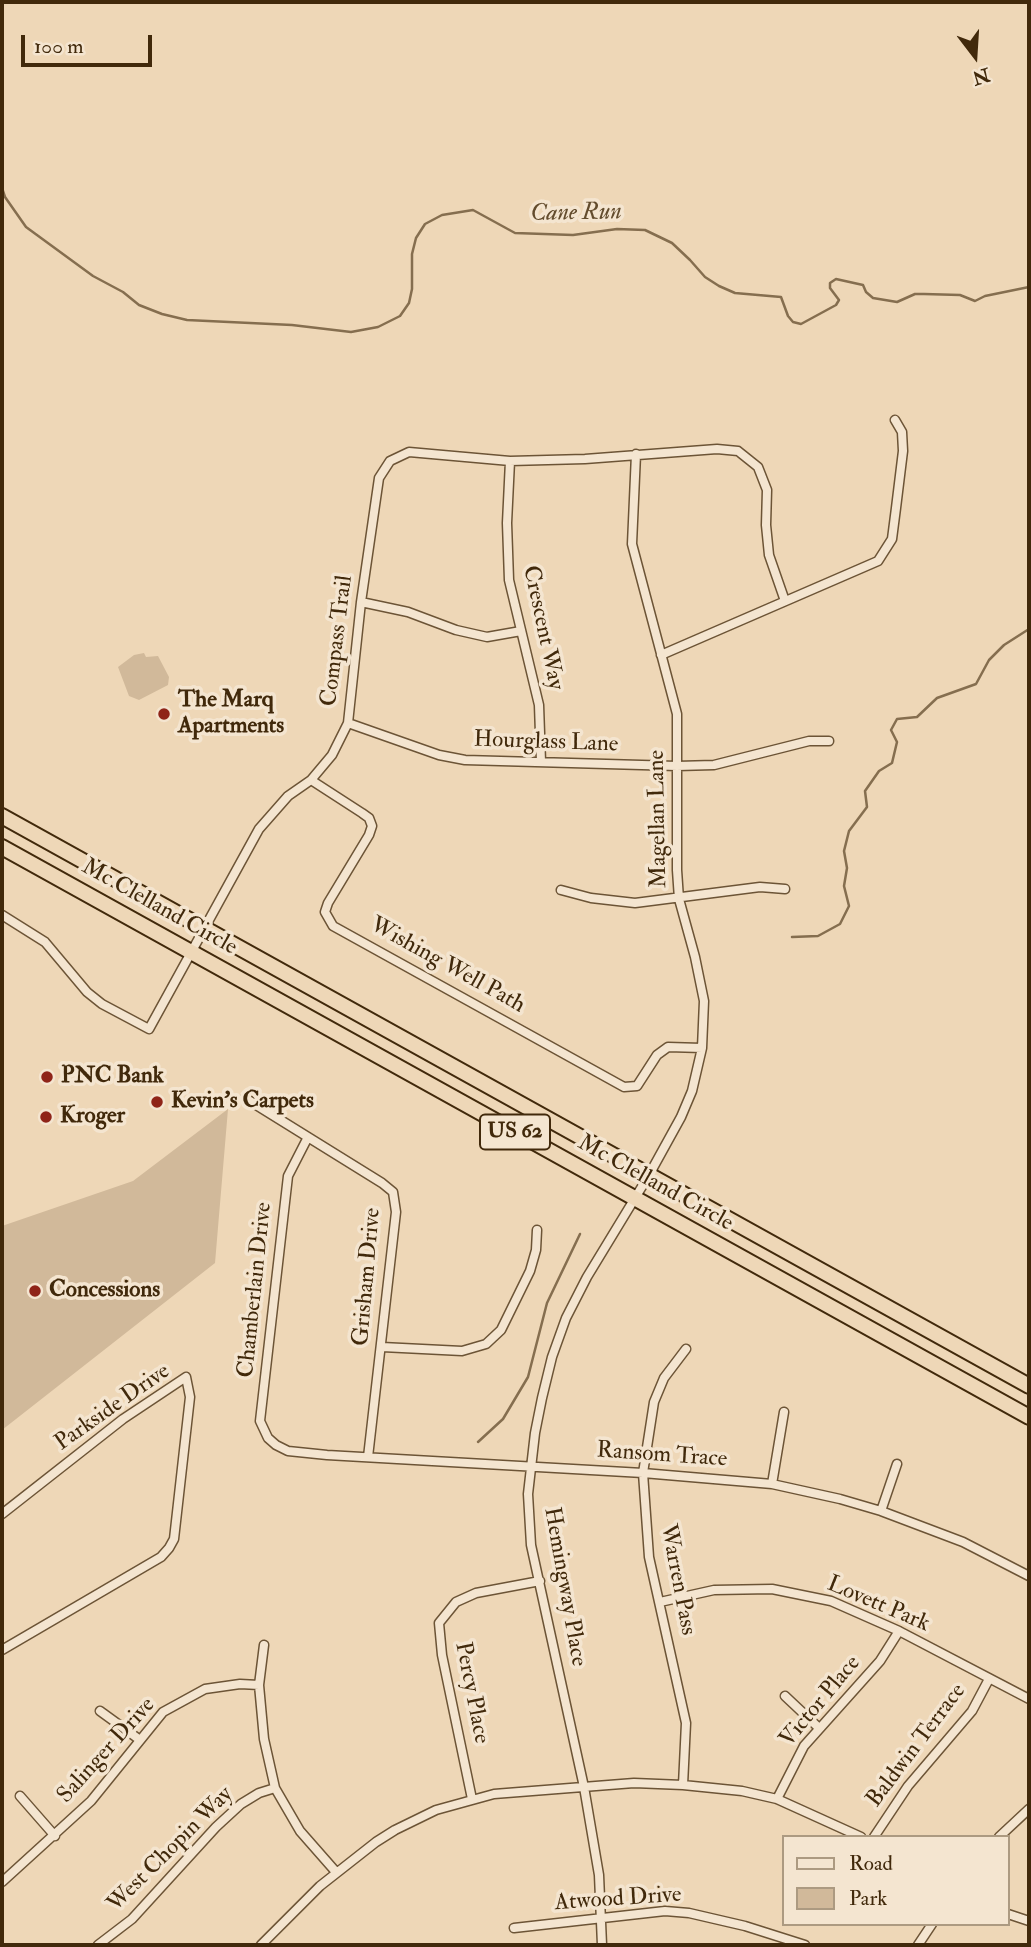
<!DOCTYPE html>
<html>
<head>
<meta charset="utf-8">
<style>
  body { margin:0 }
  #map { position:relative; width:1031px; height:1947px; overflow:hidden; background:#eed7b7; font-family:"IM FELL Double Pica",serif }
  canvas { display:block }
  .frame { position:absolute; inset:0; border:4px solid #41290b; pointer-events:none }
  .legend { position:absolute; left:782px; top:1835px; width:228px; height:91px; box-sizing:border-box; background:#f4e5d0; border:2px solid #ac9a81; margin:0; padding:9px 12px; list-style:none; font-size:21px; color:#41290b }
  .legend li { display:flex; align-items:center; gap:14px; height:35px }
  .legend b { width:35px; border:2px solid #ac9a81 }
  .north { position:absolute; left:940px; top:21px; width:70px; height:70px; -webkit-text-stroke:5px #f4e5d0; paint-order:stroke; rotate:163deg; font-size:19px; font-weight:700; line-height:28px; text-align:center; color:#41290b }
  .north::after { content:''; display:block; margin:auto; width:24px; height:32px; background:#41290b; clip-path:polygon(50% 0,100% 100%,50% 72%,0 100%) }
  .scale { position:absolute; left:21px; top:35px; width:131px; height:32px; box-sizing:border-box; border:4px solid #41290b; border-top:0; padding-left:9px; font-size:21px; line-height:24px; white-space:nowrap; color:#41290b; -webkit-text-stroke:5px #f4e5d0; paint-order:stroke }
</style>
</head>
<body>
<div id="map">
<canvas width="1031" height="1947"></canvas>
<div class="frame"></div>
<ul class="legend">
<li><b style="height:9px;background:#f4e5d0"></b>Road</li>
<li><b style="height:19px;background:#d1b99a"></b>Park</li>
</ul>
<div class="north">N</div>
<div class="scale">100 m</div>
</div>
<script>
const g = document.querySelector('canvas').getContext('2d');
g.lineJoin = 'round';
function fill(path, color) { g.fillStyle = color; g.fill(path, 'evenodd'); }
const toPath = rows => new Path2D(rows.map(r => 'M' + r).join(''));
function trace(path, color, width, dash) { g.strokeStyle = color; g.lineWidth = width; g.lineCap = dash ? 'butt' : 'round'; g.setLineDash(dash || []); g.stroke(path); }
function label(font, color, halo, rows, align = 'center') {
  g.font = font + ' "IM FELL Double Pica",serif'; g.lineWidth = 7; g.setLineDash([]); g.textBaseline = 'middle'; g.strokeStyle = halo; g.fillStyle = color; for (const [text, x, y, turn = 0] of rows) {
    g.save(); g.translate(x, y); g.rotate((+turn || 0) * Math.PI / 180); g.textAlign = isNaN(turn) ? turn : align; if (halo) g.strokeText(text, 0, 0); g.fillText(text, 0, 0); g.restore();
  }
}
const green = toPath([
  [144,653,146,657,158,656,169,677,168,685,139,700,129,696,118,667,134,655],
  [228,1109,215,1263,2,1430,2,1226,133,1181]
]);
const stream = toPath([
  [2,188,5,197,26,227,93,276,123,292,139,305,162,314,187,320,292,325,351,332,378,327,400,316,409,303,412,289,412,254,416,238,425,224,442,215,473,210,515,233,573,235,617,229,645,230,672,243,690,260,705,277,719,286,735,293,781,297,788,316,793,322,801,324,836,305,839,300,830,288,830,283,836,279,863,285,866,292,873,298,897,302,915,294,924,294,960,295,975,301,985,296,1029,287],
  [792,937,818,936,840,924,849,906,844,886,847,868,844,851,849,831,867,807,865,791,879,771,892,763,897,742,891,730,897,719,917,717,937,698,976,684,989,660,1004,645,1029,629],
  [478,1442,503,1419,528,1377,547,1303,580,1234]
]);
const street = toPath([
  [510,461,507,523,509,580,539,705,541,762],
  [361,602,408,612,456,630,487,637,521,631],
  [661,655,878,561,892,539,896,508,903,451,902,432,895,420],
  [348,723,439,755,465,760,677,766,714,765,809,741,829,741],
  [311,780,362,813,369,818,372,826,369,835,328,903,325,912,333,926,624,1087,637,1086,657,1055,668,1047,702,1048],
  [561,890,591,898,635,903,760,887,785,889],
  [2,915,45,942,87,992,102,1004,149,1029,259,829,288,796,311,780,332,755,348,723,361,602,379,478,390,461,409,452,510,461,585,459,717,449,738,451,758,467,767,490,766,525,769,555,785,601],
  [245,1098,382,1183,393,1192,396,1212,368,1457],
  [308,1137,288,1176,260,1421,268,1438,276,1445,288,1451,327,1455,643,1473,772,1484,840,1499,881,1511,963,1542,1029,1576],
  [382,1347,462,1351,486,1344,501,1330,530,1271,536,1250,537,1230],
  [772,1484,784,1412],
  [881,1511,897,1464],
  [2,1514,123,1419,186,1377,190,1397,174,1539,169,1548,161,1557,2,1650],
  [660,1602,714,1590,772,1589,831,1601,899,1631,1029,1699],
  [264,1645,259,1685,264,1739,275,1788,300,1831,336,1872],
  [785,1696,819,1728],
  [100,1711,140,1740],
  [683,1785,686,1723,649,1557,643,1473,654,1402,664,1378,686,1349],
  [20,1796,55,1836],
  [472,1799,442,1655,439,1623,456,1602,476,1593,540,1581],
  [777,1799,804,1746,880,1661,899,1631],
  [874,1837,908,1786,972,1711,989,1679],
  [999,1837,1029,1809],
  [2,1882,91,1801,163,1712,205,1689,240,1684,259,1685],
  [1008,1914,1029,1921],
  [514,1928,665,1911,689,1913,745,1926,805,1945],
  [98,1945,132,1919,216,1827,241,1804,259,1793,275,1788],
  [261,1945,320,1886,376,1842,395,1830,436,1810,494,1794,634,1783,683,1785,742,1791,777,1799,861,1837],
  [602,1945,599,1875,584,1787,531,1545,528,1494,535,1433,542,1398,552,1357,566,1318,587,1277,649,1175,681,1117,692,1091,702,1048,704,1001,695,957,679,899,677,870,677,714,632,544,636,454],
  [918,1945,932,1924]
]);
const highway = toPath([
  [2,816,1029,1386],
  [2,847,1029,1417]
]);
const markers = [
  [164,714,7,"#8f2418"],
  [47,1077,7,"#8f2418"],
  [157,1102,7,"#8f2418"],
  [46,1117,7,"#8f2418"],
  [35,1291,7,"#8f2418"]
];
const shields = [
  [515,1132,70]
];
const shieldNames = [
  ["US 62",515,1132]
];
const streetNames = [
  ["Crescent Way",542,628,78],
  ["Compass Trail",338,641,-83],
  ["Hourglass Lane",546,743,2],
  ["Magellan Lane",659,819,-91],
  ["Mc Clelland Circle",159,908,29],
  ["Wishing Well Path",447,966,29],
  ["Mc Clelland Circle",655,1184,29],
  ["Grisham Drive",368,1277,-85],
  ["Chamberlain Drive",256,1290,-84],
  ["Parkside Drive",113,1408,-35],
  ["Ransom Trace",662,1456,4],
  ["Warren Pass",677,1580,79],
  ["Hemingway Place",564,1587,80],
  ["Lovett Park",878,1605,23],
  ["Percy Place",471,1693,79],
  ["Victor Place",821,1702,-50],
  ["Baldwin Terrace",917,1746,-53],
  ["Salinger Drive",107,1751,-48],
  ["West Chopin Way",171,1850,-45],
  ["Atwood Drive",618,1900,-4]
];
const poiNames = [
  ["The Marq",178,701],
  ["Apartments",178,727],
  ["PNC Bank",61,1077],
  ["Kevin’s Carpets",171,1102],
  ["Kroger",60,1117],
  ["Concessions",49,1291]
];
const waterNames = [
  ["Cane Run",576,214,-1]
];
fill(green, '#d1b99a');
trace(stream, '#856e4f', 2.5);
trace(street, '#6c5436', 11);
trace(highway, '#41290b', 18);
trace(street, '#f4e5d0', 8);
trace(highway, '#eed7b7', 14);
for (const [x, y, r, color] of markers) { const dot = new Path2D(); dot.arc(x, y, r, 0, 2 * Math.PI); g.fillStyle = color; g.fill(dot); trace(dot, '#f4e5d0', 2.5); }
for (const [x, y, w] of shields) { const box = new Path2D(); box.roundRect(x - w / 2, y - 17.5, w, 35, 5); g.fillStyle = '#f4e5d0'; g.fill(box); trace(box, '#41290b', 2); }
label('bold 21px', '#41290b', null, shieldNames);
label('23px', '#41290b', '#f4e5d0', streetNames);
label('bold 23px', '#41290b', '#f4e5d0', poiNames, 'left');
label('italic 24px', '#634c2d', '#f4e5d0', waterNames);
</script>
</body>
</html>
